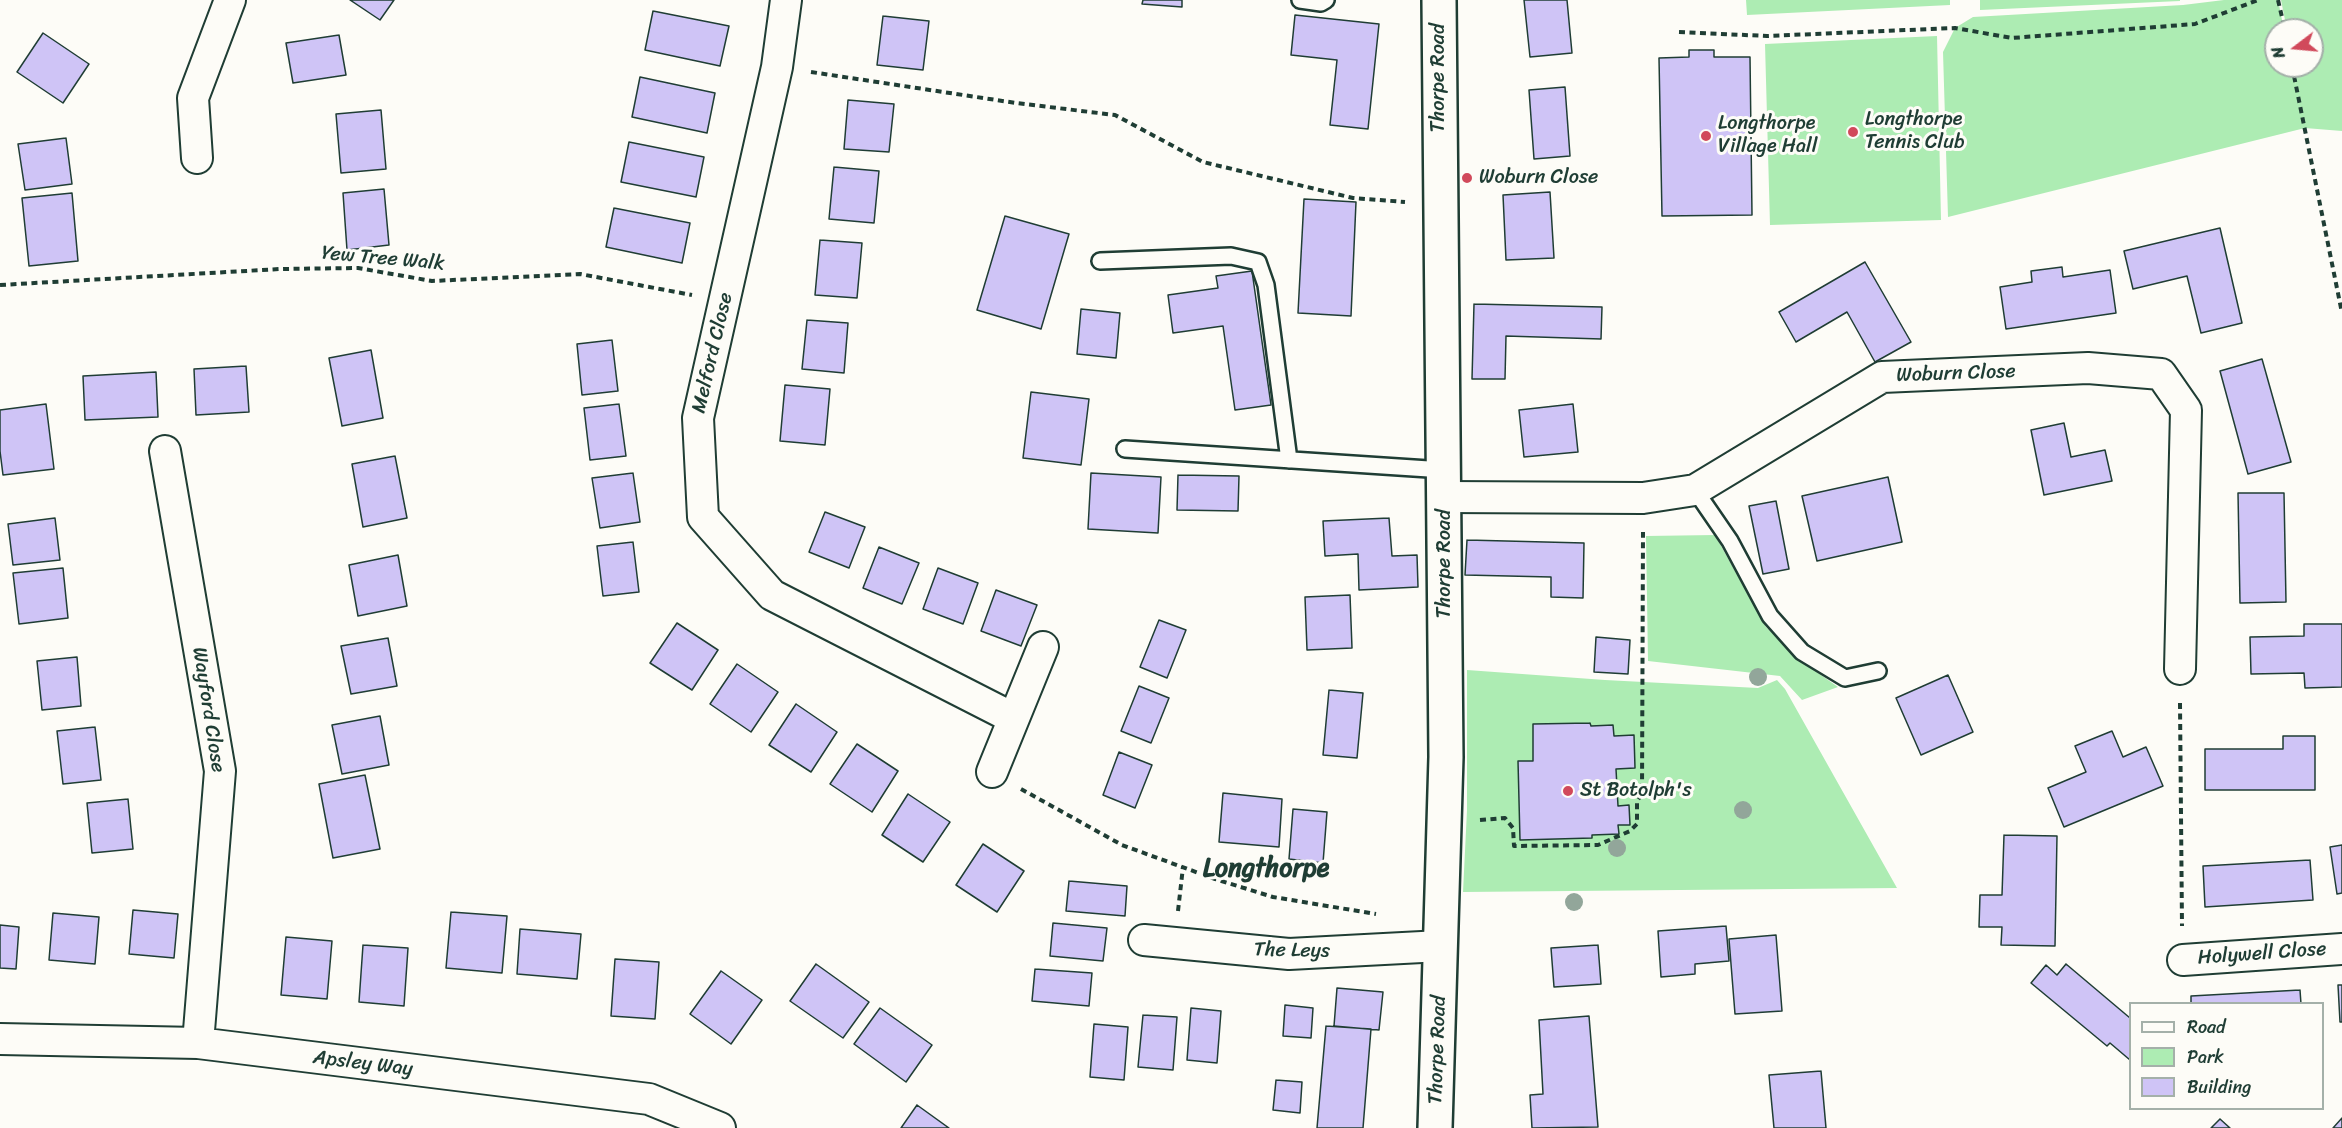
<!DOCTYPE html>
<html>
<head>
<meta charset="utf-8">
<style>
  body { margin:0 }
  #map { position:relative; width:2342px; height:1128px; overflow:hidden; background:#fdfcf7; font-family:Sriracha,sans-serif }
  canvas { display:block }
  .legend { position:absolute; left:2129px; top:1002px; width:195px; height:108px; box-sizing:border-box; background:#fdfcf7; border:2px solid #a4b0a9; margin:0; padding:8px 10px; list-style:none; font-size:18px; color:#1f3d34 }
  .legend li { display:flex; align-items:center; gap:12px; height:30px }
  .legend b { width:30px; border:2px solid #a4b0a9 }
  .north { position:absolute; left:2264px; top:18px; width:60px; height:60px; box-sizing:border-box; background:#fdfcf7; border:2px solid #a4b0a9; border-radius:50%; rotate:254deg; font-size:16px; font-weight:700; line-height:24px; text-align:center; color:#1f3d34 }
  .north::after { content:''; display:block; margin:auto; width:21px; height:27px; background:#d1495b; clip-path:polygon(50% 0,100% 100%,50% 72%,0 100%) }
</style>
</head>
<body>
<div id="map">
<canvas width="2342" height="1128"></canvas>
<ul class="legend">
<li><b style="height:8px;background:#fdfcf7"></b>Road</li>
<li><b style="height:16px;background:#adecb3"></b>Park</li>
<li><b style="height:16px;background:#cfc4f6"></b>Building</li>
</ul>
<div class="north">N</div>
</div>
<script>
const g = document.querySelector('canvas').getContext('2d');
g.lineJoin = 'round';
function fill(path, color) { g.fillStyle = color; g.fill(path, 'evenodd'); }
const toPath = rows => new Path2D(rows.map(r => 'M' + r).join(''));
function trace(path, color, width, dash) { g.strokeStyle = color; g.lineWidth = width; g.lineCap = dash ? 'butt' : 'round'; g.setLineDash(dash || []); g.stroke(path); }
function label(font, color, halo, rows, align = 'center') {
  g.font = font + ' Sriracha,sans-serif'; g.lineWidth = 6; g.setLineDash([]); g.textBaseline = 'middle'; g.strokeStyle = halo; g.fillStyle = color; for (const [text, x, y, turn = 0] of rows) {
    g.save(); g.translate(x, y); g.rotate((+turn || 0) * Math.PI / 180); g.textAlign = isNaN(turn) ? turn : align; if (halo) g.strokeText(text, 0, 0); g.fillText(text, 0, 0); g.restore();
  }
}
const green = toPath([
  [1746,0,1950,0,1950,5,1747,15],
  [1980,0,2180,0,2180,1,1980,10],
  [2224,0,2278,0,2284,30,2276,30,2276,66,2292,66,2296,86,2293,66,2312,66,2312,30,2287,30,2281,0,2342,0,2342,131,2305,128,1948,217,1943,52,1955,28,1973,17,2183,5],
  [1937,36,1941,220,1770,225,1765,44],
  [1715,535,1766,627,1804,663,1838,687,1802,700,1780,676,1648,661,1646,536],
  [1467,670,1605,680,1758,688,1777,680,1785,689,1897,888,1463,892,1467,810]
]);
const building = toPath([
  [350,0,394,0,380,20,350,0],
  [1143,0,1182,0,1182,7,1142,4,1143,0],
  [1524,0,1567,0,1572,53,1530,57,1524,0],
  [653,11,729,26,720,66,645,50,653,11],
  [1295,15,1379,24,1368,129,1330,125,1337,60,1291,55,1295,15],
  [883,16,929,21,923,70,877,65,883,16],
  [43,33,89,64,63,103,17,72,43,33],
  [339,35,346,75,293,83,286,43,339,35],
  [1689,50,1714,50,1714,57,1750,57,1752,215,1662,216,1659,58,1689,57,1689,50],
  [640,77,715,93,707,133,632,117,640,77],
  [1565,87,1570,156,1534,159,1529,90,1565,87],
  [848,100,894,104,889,152,844,149,848,100],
  [381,110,386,169,341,173,336,114,381,110],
  [66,138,72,184,25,190,18,144,66,138],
  [629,142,704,157,696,197,621,182,629,142],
  [834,167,879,171,874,223,829,219,834,167],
  [384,189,389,245,347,250,343,193,384,189],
  [1550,192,1554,258,1506,260,1503,195,1550,192],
  [72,193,78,261,29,266,22,198,72,193],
  [1304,199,1356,202,1351,316,1298,313,1304,199],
  [614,208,690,223,682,263,606,247,614,208],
  [1005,216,1069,234,1041,329,977,310,1005,216],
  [2220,228,2242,323,2201,333,2187,276,2133,289,2124,251,2220,228],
  [820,240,862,243,857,298,815,295,820,240],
  [1865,262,1911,342,1875,362,1847,312,1796,342,1779,312,1865,262],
  [2062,267,2063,277,2110,270,2116,313,2006,329,2000,287,2032,282,2031,271,2062,267],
  [1252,271,1271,405,1235,410,1223,326,1173,333,1168,295,1218,288,1216,276,1252,271],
  [1474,304,1602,307,1601,339,1506,336,1505,379,1472,379,1474,304],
  [1081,309,1120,313,1116,358,1077,354,1081,309],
  [807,320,848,323,844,373,802,369,807,320],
  [612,340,618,391,582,395,577,344,612,340],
  [371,350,383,418,342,426,329,358,371,350],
  [2262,359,2291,462,2248,474,2220,371,2262,359],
  [246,366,249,412,196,415,194,369,246,366],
  [156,372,158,417,85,420,83,376,156,372],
  [785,385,830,389,825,445,780,441,785,385],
  [1031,392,1089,399,1081,465,1023,458,1031,392],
  [46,404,54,469,3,475,0,451,0,410,46,404],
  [619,404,626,456,590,460,584,408,619,404],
  [1573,404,1578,452,1524,457,1519,410,1573,404],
  [2064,423,2071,457,2105,450,2112,481,2044,495,2031,430,2064,423],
  [395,456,407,518,363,527,352,464,395,456],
  [633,473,640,522,600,528,592,478,633,473],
  [1091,473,1161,477,1158,533,1088,529,1091,473],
  [1178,475,1239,476,1238,511,1177,510,1178,475],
  [1888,477,1902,542,1817,561,1802,496,1888,477],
  [2238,493,2284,493,2286,602,2240,603,2238,493],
  [1776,501,1789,569,1763,574,1749,506,1776,501],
  [825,512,865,527,849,568,809,552,825,512],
  [55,518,60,560,13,565,8,524,55,518],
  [1389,518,1392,556,1417,555,1418,587,1359,590,1358,554,1325,556,1323,521,1389,518],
  [1467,540,1584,543,1583,598,1551,597,1551,577,1465,575,1467,540],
  [633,542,639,592,603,596,597,546,633,542],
  [879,547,919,563,902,604,863,588,879,547],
  [398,555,407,606,358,616,349,565,398,555],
  [63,568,68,618,19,624,13,573,63,568],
  [938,568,978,583,963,624,923,609,938,568],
  [996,590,1037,605,1021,646,981,631,996,590],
  [1350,595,1352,648,1307,650,1305,597,1350,595],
  [1159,620,1186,630,1167,678,1140,667,1159,620],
  [677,623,718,650,692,690,650,663,677,623],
  [2304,624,2342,624,2342,687,2305,688,2304,673,2251,674,2250,637,2304,636,2304,624],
  [1596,637,1630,640,1628,674,1594,672,1596,637],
  [388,638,397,686,351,694,341,646,388,638],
  [77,657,81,706,42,710,37,661,77,657],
  [737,664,778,692,751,732,710,704,737,664],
  [1948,675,1973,732,1921,755,1896,698,1948,675],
  [1139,686,1169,698,1151,743,1121,731,1139,686],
  [1329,690,1363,693,1357,758,1323,755,1329,690],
  [796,704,837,732,811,772,769,745,796,704],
  [380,716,389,765,342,774,332,725,380,716],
  [1590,723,1591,726,1613,725,1614,736,1634,735,1635,768,1616,769,1618,806,1629,805,1630,825,1618,825,1619,834,1592,835,1592,838,1520,840,1518,761,1533,761,1533,724,1590,723],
  [95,727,101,780,63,784,57,731,95,727],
  [2112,731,2123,757,2146,747,2163,786,2064,827,2048,788,2086,772,2075,746,2112,731],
  [2283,736,2315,736,2315,790,2205,790,2205,749,2283,749,2283,736],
  [857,744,898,771,872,812,830,784,857,744],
  [1119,752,1152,765,1135,808,1103,795,1119,752],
  [365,775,380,849,333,858,319,784,365,775],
  [1223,793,1282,799,1279,847,1219,842,1223,793],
  [908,794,950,822,923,862,882,835,908,794],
  [128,799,133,849,92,853,87,803,128,799],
  [1293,809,1327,812,1323,863,1289,859,1293,809],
  [2004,835,2057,836,2055,946,2001,945,2002,927,1979,927,1980,895,2002,895,2004,835],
  [983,844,1024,871,997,912,956,885,983,844],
  [2342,845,2342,893,2337,894,2330,847,2342,845],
  [2310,860,2313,900,2205,907,2203,866,2310,860],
  [1069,881,1127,886,1125,916,1066,911,1069,881],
  [133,910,178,914,174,958,129,954,133,910],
  [451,912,507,916,502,973,446,968,451,912],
  [53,913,99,917,95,964,49,960,53,913],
  [1053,923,1107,928,1103,961,1050,956,1053,923],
  [0,925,19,927,16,969,0,968,0,925],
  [1726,926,1729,961,1695,964,1695,974,1661,977,1658,931,1726,926],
  [520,929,581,934,577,979,517,974,520,929],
  [1776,935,1782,1011,1735,1014,1729,939,1776,935],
  [286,937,332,941,327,999,281,995,286,937],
  [363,945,408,948,404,1006,359,1002,363,945],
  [1598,945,1601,984,1554,987,1551,948,1598,945],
  [615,959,659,962,655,1019,611,1016,615,959],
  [816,964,869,1002,843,1038,790,1001,816,964],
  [2066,964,2130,1018,2130,1060,2110,1043,2107,1046,2031,983,2046,965,2057,975,2066,964],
  [1035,969,1092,973,1089,1006,1032,1001,1035,969],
  [721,971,762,1000,731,1044,690,1014,721,971],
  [2338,985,2342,985,2342,1022,2340,1022,2338,985],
  [1337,988,1383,992,1379,1030,1334,1026,1337,988],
  [2300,990,2301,1004,2191,1004,2191,996,2300,990],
  [1285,1005,1313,1008,1311,1038,1283,1036,1285,1005],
  [880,1008,932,1045,906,1082,854,1044,880,1008],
  [1191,1008,1221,1011,1217,1063,1187,1060,1191,1008],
  [1143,1015,1177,1017,1173,1070,1138,1067,1143,1015],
  [1589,1016,1598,1127,1532,1128,1530,1095,1543,1094,1539,1020,1589,1016],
  [1094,1024,1128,1027,1124,1080,1090,1077,1094,1024],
  [1326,1026,1371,1029,1363,1128,1317,1128,1326,1026],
  [1821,1071,1826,1128,1774,1128,1769,1075,1821,1071],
  [1276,1080,1302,1082,1300,1113,1273,1110,1276,1080],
  [917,1105,949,1128,901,1128,917,1105],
  [2342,1118,2342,1128,2333,1128,2342,1118],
  [2220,1119,2230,1128,2211,1128,2220,1119]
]);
const path = toPath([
  [2278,0,2285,30],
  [1679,32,1767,36,1955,28,2012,38,2195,24,2258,0],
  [2292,66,2342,313],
  [811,72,1016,103,1115,115,1203,162,1353,198,1405,202],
  [0,285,280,269,358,268,432,281,580,274,692,295],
  [2180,703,2182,926],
  [1021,789,1122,845,1215,879,1273,897,1376,914],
  [1480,820,1505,818,1513,828,1514,846,1598,845,1630,831,1637,824,1637,801,1642,794,1643,532],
  [1178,911,1183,867]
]);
const service = toPath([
  [1300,0,1321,3,1326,0],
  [1100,261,1231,256,1258,262,1266,285,1289,460],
  [1125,449,1444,470],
  [1695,490,1730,541,1770,616,1802,652,1845,678,1878,671]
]);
const minor = toPath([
  [786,0,777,67,698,418,703,517,772,595,1013,718],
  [197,158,193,98,230,0],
  [165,451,220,771,198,1043],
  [1445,497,1643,498,1695,490,1882,377,2088,368,2161,374,2186,410,2180,669],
  [992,772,1043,647],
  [1144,940,1289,954,1441,946],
  [2183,960,2342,949],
  [0,1039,198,1043,649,1099,720,1128]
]);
const tertiary = toPath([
  [1435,1128,1446,757,1439,0]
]);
const trees = [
  [1758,677],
  [1743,810],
  [1617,848],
  [1574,902]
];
const markers = [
  [1853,132,6,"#d1495b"],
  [1706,136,6,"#d1495b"],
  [1467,178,6,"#d1495b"],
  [1568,791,6,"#d1495b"]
];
const streetNames = [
  ["Thorpe Road",1439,78,-90],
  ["Yew Tree Walk",383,259,5],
  ["Melford Close",713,353,-77],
  ["Woburn Close",1956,374,-2],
  ["Thorpe Road",1445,564,-90],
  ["Wayford Close",208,710,81],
  ["The Leys",1292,951,1],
  ["Holywell Close",2262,954,-4],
  ["Thorpe Road",1438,1050,-88],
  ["Apsley Way",363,1064,7]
];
const poiNames = [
  ["Longthorpe",1865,120],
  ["Tennis Club",1865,143],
  ["Longthorpe",1718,124],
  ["Village Hall",1718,147],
  ["Woburn Close",1479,178],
  ["St Botolph's",1580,791]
];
const districtNames = [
  ["Longthorpe",1266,869]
];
fill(green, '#adecb3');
fill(building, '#cfc4f6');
trace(building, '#1f3d34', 1.5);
trace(service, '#1f3d34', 20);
trace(minor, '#1f3d34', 34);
trace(tertiary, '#1f3d34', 38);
trace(path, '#1f3d34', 4, [6, 4.5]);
trace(service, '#fdfcf7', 15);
trace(minor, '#fdfcf7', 30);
trace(tertiary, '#fdfcf7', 33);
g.fillStyle = '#92a69a';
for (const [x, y] of trees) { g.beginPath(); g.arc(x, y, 9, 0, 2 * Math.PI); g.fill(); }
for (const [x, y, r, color] of markers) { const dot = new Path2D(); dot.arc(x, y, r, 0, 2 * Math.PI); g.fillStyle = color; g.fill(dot); trace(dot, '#fdfcf7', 2); }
label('20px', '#1f3d34', '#fdfcf7', streetNames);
label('20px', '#1f3d34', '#fdfcf7', poiNames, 'left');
label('bold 26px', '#1f3d34', '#fdfcf7', districtNames);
</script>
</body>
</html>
